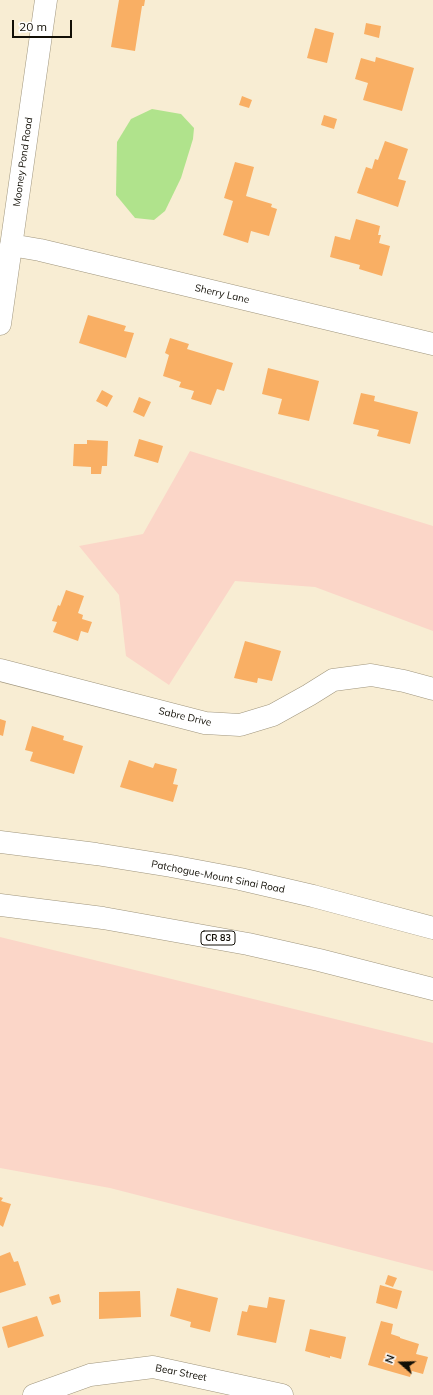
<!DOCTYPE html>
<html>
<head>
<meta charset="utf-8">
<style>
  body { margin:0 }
  #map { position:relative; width:433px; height:1395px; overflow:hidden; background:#f8edd3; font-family:Mulish,sans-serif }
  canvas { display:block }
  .north { position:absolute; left:381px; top:1343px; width:40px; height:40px; -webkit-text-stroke:3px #fff; paint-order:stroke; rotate:290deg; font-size:11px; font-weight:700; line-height:16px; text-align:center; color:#120f06 }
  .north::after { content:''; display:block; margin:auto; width:14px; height:18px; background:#120f06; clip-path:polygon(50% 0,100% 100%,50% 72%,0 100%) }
  .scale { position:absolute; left:12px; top:20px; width:60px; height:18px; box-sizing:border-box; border:2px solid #120f06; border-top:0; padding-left:5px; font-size:12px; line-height:14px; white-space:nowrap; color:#120f06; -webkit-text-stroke:3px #fff; paint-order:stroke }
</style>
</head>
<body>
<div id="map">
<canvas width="433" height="1395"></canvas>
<div class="north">N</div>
<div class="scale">20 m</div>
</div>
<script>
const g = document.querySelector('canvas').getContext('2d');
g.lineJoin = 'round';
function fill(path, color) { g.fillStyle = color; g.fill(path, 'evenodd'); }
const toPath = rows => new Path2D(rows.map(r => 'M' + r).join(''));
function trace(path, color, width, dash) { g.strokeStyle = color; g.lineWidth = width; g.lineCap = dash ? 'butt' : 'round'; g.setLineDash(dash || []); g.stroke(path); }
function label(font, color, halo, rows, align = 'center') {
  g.font = font + ' Mulish,sans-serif'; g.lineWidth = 3; g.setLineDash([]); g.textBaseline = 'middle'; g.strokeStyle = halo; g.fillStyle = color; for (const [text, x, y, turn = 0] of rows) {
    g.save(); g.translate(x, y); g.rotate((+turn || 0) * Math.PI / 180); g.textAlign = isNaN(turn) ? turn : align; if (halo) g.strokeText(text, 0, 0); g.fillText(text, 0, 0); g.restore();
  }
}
const green = toPath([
  [190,451,433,526,433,631,315,587,235,581,169,685,126,656,119,595,79,546,143,534],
  [0,937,433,1043,433,1271,110,1188,0,1168]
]);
const water = toPath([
  [152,109,181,114,194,128,193,139,181,178,165,211,154,220,135,218,116,195,117,142,131,119]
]);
const building = toPath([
  [119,0,145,0,144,6,142,6,135,51,111,47],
  [366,23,381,26,379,38,364,34],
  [315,28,334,33,327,63,307,58],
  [376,57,414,68,402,111,363,100,368,83,355,79,361,58,375,62],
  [242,96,252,100,249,108,239,105],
  [324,115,337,119,334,129,321,125],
  [385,141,408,149,398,179,406,181,398,207,357,193,366,167,372,169,375,159,378,160],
  [235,162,254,167,246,196,272,204,271,207,277,209,269,236,251,231,248,243,223,235,233,201,224,198],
  [356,219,380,226,378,235,381,235,379,243,390,246,382,276,359,269,360,265,330,257,335,236,350,240],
  [88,315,126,326,124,331,134,333,126,358,79,343],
  [170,338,189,344,187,349,233,363,224,391,217,389,211,405,191,399,194,391,179,387,181,382,163,376,169,355,165,353],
  [268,368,319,381,309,421,278,414,282,399,262,394],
  [102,390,113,396,107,407,96,401],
  [361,393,375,396,374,401,418,412,410,444,377,436,379,430,353,424],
  [139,397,151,402,144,417,133,412],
  [139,439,163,446,158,463,134,456],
  [87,440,108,441,107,466,102,466,101,474,91,474,91,467,73,466,74,444,87,444],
  [66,590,84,596,78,613,83,615,82,619,92,622,88,633,81,631,78,641,53,632,57,622,52,621,58,605,60,606],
  [245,641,281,651,272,681,258,678,257,683,234,678],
  [0,719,6,721,3,736,0,735],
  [32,726,64,736,63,740,83,746,74,774,30,761,33,752,25,750],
  [129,760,153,768,155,763,177,769,173,784,178,785,173,802,120,787],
  [0,1197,3,1198,1,1201,11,1204,3,1227,0,1225],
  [10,1252,14,1262,18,1261,26,1285,0,1293,0,1256],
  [388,1275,397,1278,393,1287,385,1284],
  [380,1285,402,1291,397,1309,376,1303],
  [177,1288,218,1298,210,1332,190,1327,191,1322,170,1316],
  [140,1291,141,1317,99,1319,99,1292],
  [59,1294,61,1302,52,1305,49,1297],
  [269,1297,285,1300,276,1343,237,1335,242,1311,247,1312,249,1305,267,1308],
  [37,1316,44,1336,8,1348,2,1327],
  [381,1321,393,1324,391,1334,400,1337,400,1338,419,1344,416,1354,428,1357,423,1374,412,1371,410,1377,368,1365],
  [310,1329,346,1337,341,1359,330,1356,330,1358,305,1351]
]);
const minor = toPath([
  [11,245,40,250,433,344],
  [0,324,46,0],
  [0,670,205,723,240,725,273,715,309,695,333,680,371,675,404,681,433,689],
  [34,1395,90,1375,153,1367,282,1395]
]);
const highway = toPath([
  [0,842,96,854,171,866,240,879,313,896,433,928],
  [0,905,103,918,248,944,319,960,433,989]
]);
const shields = [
  [218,938,34]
];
const shieldNames = [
  ["CR 83",218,938]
];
const streetNames = [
  ["Mooney Pond Road",23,162,-82],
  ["Sherry Lane",222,294,13],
  ["Sabre Drive",185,717,13],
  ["Patchogue-Mount Sinai Road",218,877,11],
  ["Bear Street",181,1373,11]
];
fill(green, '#fbd6c8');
fill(water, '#b0e38c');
fill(building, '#f9af64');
trace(minor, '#9f957d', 23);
trace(highway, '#9f957d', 23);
trace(minor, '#fff', 22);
trace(highway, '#fff', 22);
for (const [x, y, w] of shields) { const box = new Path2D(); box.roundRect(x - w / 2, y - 7, w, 14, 3); g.fillStyle = '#fff'; g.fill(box); trace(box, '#120f06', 1); }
label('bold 9px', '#120f06', null, shieldNames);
label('10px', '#120f06', '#fff', streetNames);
</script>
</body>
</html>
